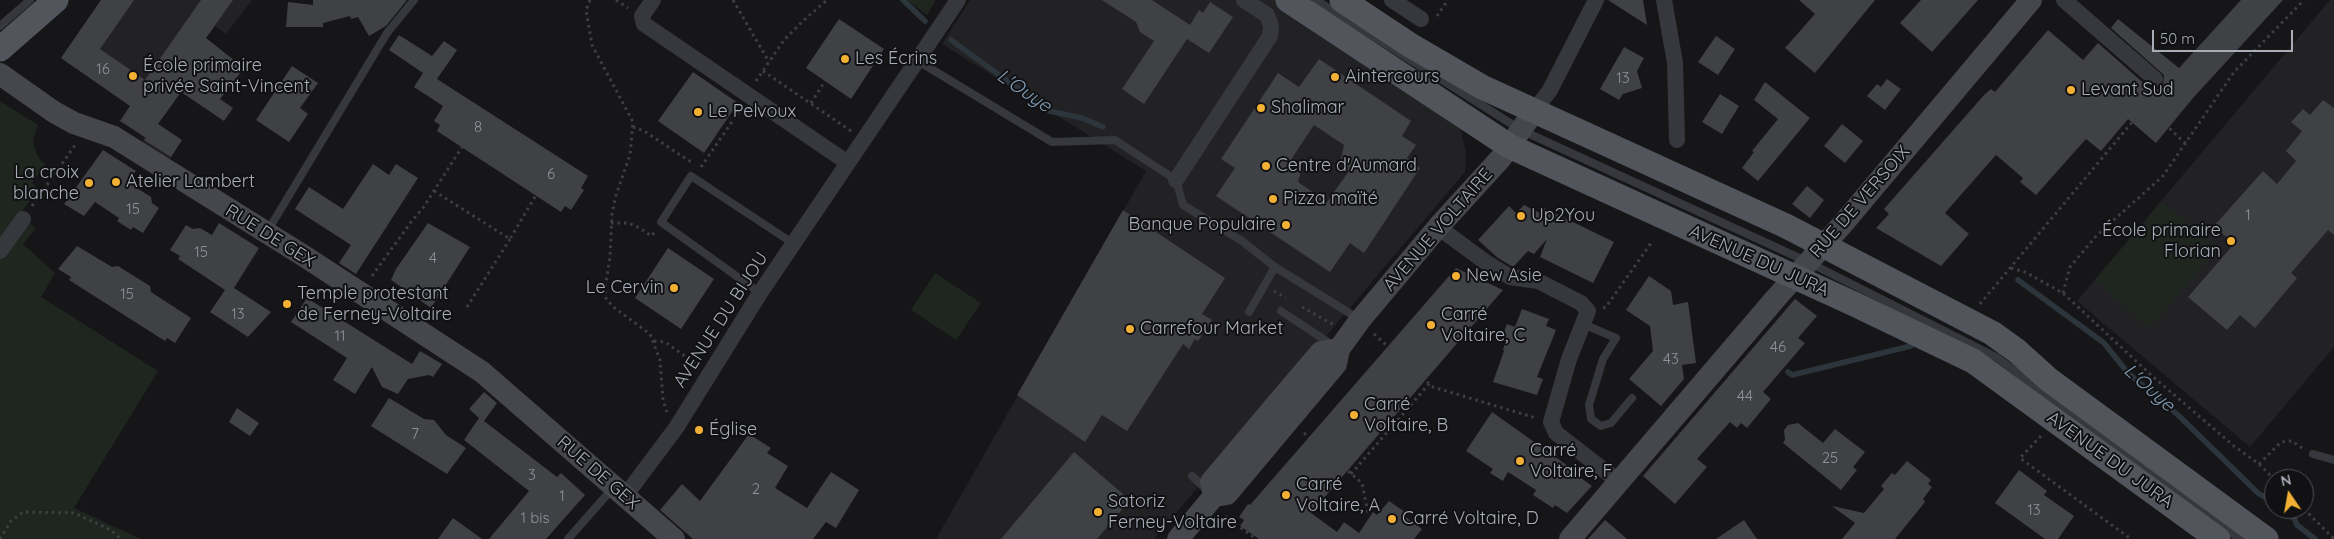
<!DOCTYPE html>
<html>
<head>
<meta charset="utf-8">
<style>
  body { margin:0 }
  #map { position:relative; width:2334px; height:539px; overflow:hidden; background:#161618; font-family:Quicksand,sans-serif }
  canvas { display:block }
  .north { position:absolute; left:2264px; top:469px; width:50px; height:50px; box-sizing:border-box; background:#111113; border:1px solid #4d4f55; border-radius:50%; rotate:348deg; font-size:14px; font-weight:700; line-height:20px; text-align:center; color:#a8adb8 }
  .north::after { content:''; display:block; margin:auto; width:18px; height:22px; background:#f2b134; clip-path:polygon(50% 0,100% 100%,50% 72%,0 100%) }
  .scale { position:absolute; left:2152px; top:30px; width:141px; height:22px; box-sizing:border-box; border:2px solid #a8adb8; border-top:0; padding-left:6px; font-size:15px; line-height:18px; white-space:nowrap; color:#a8adb8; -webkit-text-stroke:4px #111113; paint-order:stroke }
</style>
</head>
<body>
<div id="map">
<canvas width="2334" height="539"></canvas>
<div class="north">N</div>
<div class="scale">50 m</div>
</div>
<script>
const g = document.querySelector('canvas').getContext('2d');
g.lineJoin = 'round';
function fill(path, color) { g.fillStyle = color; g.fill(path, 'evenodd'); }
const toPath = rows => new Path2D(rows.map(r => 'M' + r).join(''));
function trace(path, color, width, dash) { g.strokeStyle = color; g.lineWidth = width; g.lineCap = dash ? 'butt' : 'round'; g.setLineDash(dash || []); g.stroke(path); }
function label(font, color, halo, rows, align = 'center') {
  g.font = font + ' Quicksand,sans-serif'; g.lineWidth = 4; g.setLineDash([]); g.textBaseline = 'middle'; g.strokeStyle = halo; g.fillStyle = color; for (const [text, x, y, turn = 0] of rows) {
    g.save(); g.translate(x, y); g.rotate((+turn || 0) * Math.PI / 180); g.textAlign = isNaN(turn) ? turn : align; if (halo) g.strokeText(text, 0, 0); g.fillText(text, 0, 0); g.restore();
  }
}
const built = toPath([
  [101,0,252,0,226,34,215,26,166,94,175,101,158,124,182,140,170,159,142,142,145,137,130,106,61,58],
  [970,0,1281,0,1448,114,1461,131,1466,152,1465,172,1154,539,936,539,1146,171,942,44],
  [2330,0,2334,0,2334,347,2250,447,2077,301]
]);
const green = toPath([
  [907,0,936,0,927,15],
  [0,101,38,125,33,139,34,147,40,160,46,164,32,183,38,189,19,216,36,228,23,244,55,273,41,297,158,371,74,508,141,539,0,539],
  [2162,202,2218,249,2149,328,2095,280],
  [935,273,981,303,956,340,911,310]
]);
const stream = toPath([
  [903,0,925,21],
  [951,40,1049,111,1082,118,1103,127],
  [2018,280,2104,343,2128,373,2178,415,2258,493,2274,503],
  [1788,372,1792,375,1911,346],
  [2282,509,2294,518,2297,525,2315,539]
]);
const building = toPath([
  [101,0,134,0,100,49,145,80,201,0,233,0,206,38,244,68,220,99,233,108,224,121,181,92,158,124,182,140,171,157,144,140,146,138,120,121,130,106,61,58],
  [313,0,407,0,386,26,369,36,358,17,351,19,350,16,323,23,323,27,286,27,288,2,313,5],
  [1102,0,1152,0,1190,25,1199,10,1203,13,1210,2,1233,17,1209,53,1187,39,1144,104,1122,89,1154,41,1140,32,1136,22],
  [1608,0,1643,0,1647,25],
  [1799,0,1875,0,1815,73,1785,48,1815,14],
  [1921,0,1978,0,1932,52,1900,23],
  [2241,0,2283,0,2193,98,2156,143,2128,119,2101,151,2086,139,2036,195,2020,182,2023,178,1996,155,1945,213,1969,234,1941,266,1876,228,1889,214,1884,209,1984,95,1991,89,1995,92,2048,30,2083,60,2098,43,2148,87,2158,89,2163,85,2164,75,2111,28,2118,19,2179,68],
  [839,19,884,49,851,99,806,68],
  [399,35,432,56,444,41,457,50,437,79,588,176,581,188,584,190,571,210,565,206,561,212,437,131,440,125,434,121,443,106,414,87,423,73,389,50],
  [1716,36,1735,49,1718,75,1698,62],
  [1624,47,1644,58,1637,71,1642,88,1623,94,1619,100,1600,89],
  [1319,59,1411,121,1402,136,1416,145,1407,158,1420,168,1364,253,1350,243,1330,272,1216,196,1235,168,1221,159,1278,73,1299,87],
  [1314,125,1344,145,1340,163,1349,171,1327,202,1298,182,1302,168,1292,158],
  [292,66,318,83,300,108,308,114,289,142,256,120],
  [693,72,738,103,704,153,658,121],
  [1887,79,1901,89,1885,110,1867,96,1877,84,1881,87],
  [1765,82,1810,118,1758,181,1742,168,1754,152,1752,151,1778,119,1754,100],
  [1720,94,1739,106,1722,134,1702,122],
  [2323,100,2334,108,2334,235,2328,230,2291,273,2297,278,2255,328,2240,315,2227,330,2188,297,2234,244,2214,226,2263,171,2277,184,2296,161,2286,151,2302,131,2291,122,2303,109,2310,115],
  [1842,124,1863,141,1845,163,1824,146],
  [103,150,136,171,127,182,151,197,152,203,159,208,143,233,133,227,131,230,117,221,119,218,95,202,84,216,64,204],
  [373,164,389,175,396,164,418,178,356,274,339,263,351,245,295,209,309,187,343,209],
  [1807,186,1824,200,1810,218,1792,204],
  [1524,205,1540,213,1540,206,1614,242,1593,283,1540,257,1547,239,1534,254,1528,251,1513,267,1498,258,1478,240,1509,206,1516,213],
  [1123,210,1225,278,1202,314,1212,320,1198,341,1195,339,1189,349,1183,344,1127,431,1102,415,1085,442,1017,395],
  [219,223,259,248,234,288,271,312,248,337,210,312,225,290,178,259,180,256,170,250,186,225,193,229,200,228,212,235],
  [428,223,470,247,431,308,391,280,396,269],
  [77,246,112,267,118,266,150,286,151,292,191,318,175,343,167,338,165,341,69,280,71,277,58,269],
  [668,248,714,279,681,329,635,298],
  [1456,268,1503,290,1311,513,1337,532,1344,522,1359,533,1373,512,1377,515,1389,501,1405,512,1403,515,1422,529,1414,539,1259,539,1240,526,1244,520,1239,517,1248,504,1250,505],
  [1649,276,1671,291,1673,305,1688,302,1696,363,1682,365,1684,379,1661,406,1629,379,1653,351,1650,326,1626,310],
  [307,298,412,364,420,351,442,364,433,377,429,375,408,379,398,394,382,387,372,367,355,394,333,380,347,358,291,322],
  [1795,299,1817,316,1798,338,1805,343,1763,392,1771,399,1747,428,1741,423,1737,428,1730,422,1697,459,1707,467,1675,504,1643,476],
  [1522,309,1549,319,1546,326,1556,330,1537,377,1543,379,1537,395,1493,382,1504,351,1503,350,1506,340,1502,338,1507,324,1515,327],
  [484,392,497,403,484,421,557,477,561,473,585,495,546,539,489,539,529,491,464,440,479,418,469,409],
  [389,398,424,419,434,420,446,435,466,448,447,474,371,426],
  [237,408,259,423,250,436,229,422],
  [1492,412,1582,476,1581,478,1592,486,1567,513,1555,505,1553,508,1533,495,1536,490,1508,472,1503,481,1490,473,1493,469,1466,451],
  [1798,423,1823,443,1835,429,1865,452,1853,467,1857,470,1841,490,1783,443,1785,440,1784,430,1788,425],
  [749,434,771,448,767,453,788,466,775,488,807,508,831,472,859,490,836,528,826,522,813,539,693,539,660,510,682,484,700,501],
  [1074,452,1130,500,1097,539,1001,539],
  [1907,461,1931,480,1928,484,1932,487,1923,499,1925,502,1895,539,1842,539,1855,523,1832,506,1864,513,1884,489,1881,486,1892,473,1895,475],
  [2019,470,2047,491,2044,495,2074,516,2058,539,2045,539,1995,503],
  [453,518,482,539,438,539],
  [1605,520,1627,539,1588,539],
  [1744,520,1757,539,1716,539]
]);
const path = toPath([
  [590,0,586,10,592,45,633,122,630,155,616,195,612,214,610,257,605,288,606,298,612,306,650,334,660,360,663,400,667,412],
  [616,0,628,8],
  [733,0,769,62],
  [1437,16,1448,0],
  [763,71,851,131],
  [756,81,784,40,804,20,827,0],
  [811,103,825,81],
  [2146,106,2186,144],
  [633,127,644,131,694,164],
  [701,167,740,110],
  [434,191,510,239,536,195],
  [32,206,76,144],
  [611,223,628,223,640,228,651,236,655,232],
  [2011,268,2025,272,2063,293,2152,376,2234,446,2259,464,2274,479],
  [372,276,411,222,423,208,462,147],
  [1274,291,1286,298],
  [2063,293,2070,267,2097,235,2163,176,2234,72,2304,0],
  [1980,304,2154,96],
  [467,307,510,239],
  [1302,307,1334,325],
  [1603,308,1606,307,1651,243],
  [1374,334,1433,387,1536,418],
  [654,341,665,342,696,364],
  [1304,433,1362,483,1368,513],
  [2041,436,2020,458,2131,539],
  [2259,464,2281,442,2292,441,2302,448],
  [1351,474,1429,384],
  [2304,509,2334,539],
  [1225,516,1256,539],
  [0,539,11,521,23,512,74,513,111,530,121,539]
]);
const lane = toPath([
  [1316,0,1521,130,1808,262,1996,357,2240,539],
  [0,26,30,0],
  [918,61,1052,142,1115,140,1176,180,1183,205,1242,241,1275,267,1359,319],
  [267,232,387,33,414,0],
  [760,293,661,222,691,176,794,244],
  [1281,311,1331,344],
  [1249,312,1275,267],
  [1583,324,1616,338,1603,359,1589,405,1591,419,1601,426,1611,423,1632,398],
  [2313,454,2334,460],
  [1192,476,1207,490],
  [568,539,613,488]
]);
const street = toPath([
  [653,0,642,16,644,24,848,163],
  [1392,0,1421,19],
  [1664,0,1675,63,1677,140],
  [2064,0,2155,79],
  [1535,110,1550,90,1596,0],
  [1176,180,1270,36,1271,26,1267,15,1244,0],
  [1438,227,1484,261,1510,277,1538,281,1581,303,1588,311,1569,359,1551,422,1556,433,1618,481],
  [0,251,23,219],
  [625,496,676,428,760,293,958,0]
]);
const secondary = toPath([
  [0,74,54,112,74,123,114,137,304,256,482,372,674,539],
  [1214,496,1211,482,1274,407,1321,352,1339,349],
  [1178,539,1214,496,1227,494,1336,364,1339,349,1360,320,1438,227,1501,158,1535,110],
  [1570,539,1776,298,1841,226,2031,0]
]);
const primary = toPath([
  [1288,0,1509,146,1854,304,1973,361,2218,539],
  [1342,0,1410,45,1482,87,1786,226,1992,333,2017,351,2048,379,2266,539],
  [0,49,56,0]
]);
const markers = [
  [845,59,5,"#f2b134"],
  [133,76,5,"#f2b134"],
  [1335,77,5,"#f2b134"],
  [2071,90,5,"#f2b134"],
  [1261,108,5,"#f2b134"],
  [698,112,5,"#f2b134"],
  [1266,166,5,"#f2b134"],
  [116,182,5,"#f2b134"],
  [89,183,5,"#f2b134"],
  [1273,199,5,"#f2b134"],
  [1521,216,5,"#f2b134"],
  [1286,225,5,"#f2b134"],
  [2231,241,5,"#f2b134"],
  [1456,276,5,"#f2b134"],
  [674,288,5,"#f2b134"],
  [287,304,5,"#f2b134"],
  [1431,325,5,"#f2b134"],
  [1130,329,5,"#f2b134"],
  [1354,415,5,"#f2b134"],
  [699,430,5,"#f2b134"],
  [1520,461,5,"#f2b134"],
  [1286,495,5,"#f2b134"],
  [1098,512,5,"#f2b134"],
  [1392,519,5,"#f2b134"]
];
const numberNames = [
  ["16",103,69],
  ["13",1623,78],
  ["8",478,127],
  ["6",551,174],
  ["15",133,209],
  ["1",2248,215],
  ["15",201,252],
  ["4",433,258],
  ["15",127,294],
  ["13",238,314],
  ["11",340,336],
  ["46",1778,347],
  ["43",1671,359],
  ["44",1745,396],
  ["7",415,434],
  ["25",1830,458],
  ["3",532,475],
  ["2",756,489],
  ["1",562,496],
  ["13",2034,510],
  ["1 bis",535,518]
];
const poiNames = [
  ["Les Écrins",855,59],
  ["École primaire",143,66],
  ["privée Saint-Vincent",143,87],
  ["Aintercours",1345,77],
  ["Levant Sud",2081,90],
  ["Shalimar",1271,108],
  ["Le Pelvoux",708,112],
  ["Centre d'Aumard",1276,166],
  ["La croix",79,173,"right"],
  ["blanche",79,194,"right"],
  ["Atelier Lambert",126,182],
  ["Pizza maïté",1283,199],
  ["Up2You",1531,216],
  ["Banque Populaire",1276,225,"right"],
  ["École primaire",2221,231,"right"],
  ["Florian",2221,252,"right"],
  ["New Asie",1466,276],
  ["Le Cervin",664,288,"right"],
  ["Temple protestant",297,294],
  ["de Ferney-Voltaire",297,315],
  ["Carré",1441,315],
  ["Voltaire, C",1441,336],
  ["Carrefour Market",1140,329],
  ["Carré",1364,405],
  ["Voltaire, B",1364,426],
  ["Église",709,430],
  ["Carré",1530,451],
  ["Voltaire, F",1530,472],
  ["Carré",1296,485],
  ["Voltaire, A",1296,506],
  ["Satoriz",1108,502],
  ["Ferney-Voltaire",1108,523],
  ["Carré Voltaire, D",1402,519]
];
const streetNames = [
  ["RUE DE VERSOIX",1860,202,-49],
  ["AVENUE VOLTAIRE",1438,230,-49],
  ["RUE DE GEX",270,236,32],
  ["AVENUE DU JURA",1759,261,24],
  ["AVENUE DU BIJOU",721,320,-57],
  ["AVENUE DU JURA",2110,460,36],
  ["RUE DE GEX",598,473,41]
];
const waterNames = [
  ["L'Ouye",1024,91,34],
  ["L'Ouye",2149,388,42]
];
fill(built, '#222225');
fill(green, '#1e261f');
trace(stream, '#2c353c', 5.5);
fill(building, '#404145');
trace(path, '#3d3f44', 3, [2.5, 4]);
trace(lane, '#37383d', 8);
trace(street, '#37383d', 16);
trace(secondary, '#45474d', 22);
trace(primary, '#53555c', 25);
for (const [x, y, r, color] of markers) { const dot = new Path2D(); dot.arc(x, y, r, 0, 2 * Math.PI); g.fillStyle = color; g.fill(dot); trace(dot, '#111113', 2); }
label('15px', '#8e929b', null, numberNames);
label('18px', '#a8adb8', '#111113', poiNames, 'left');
label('18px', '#a8adb8', '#111113', streetNames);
label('italic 19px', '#7f9bb3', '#111113', waterNames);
</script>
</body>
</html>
